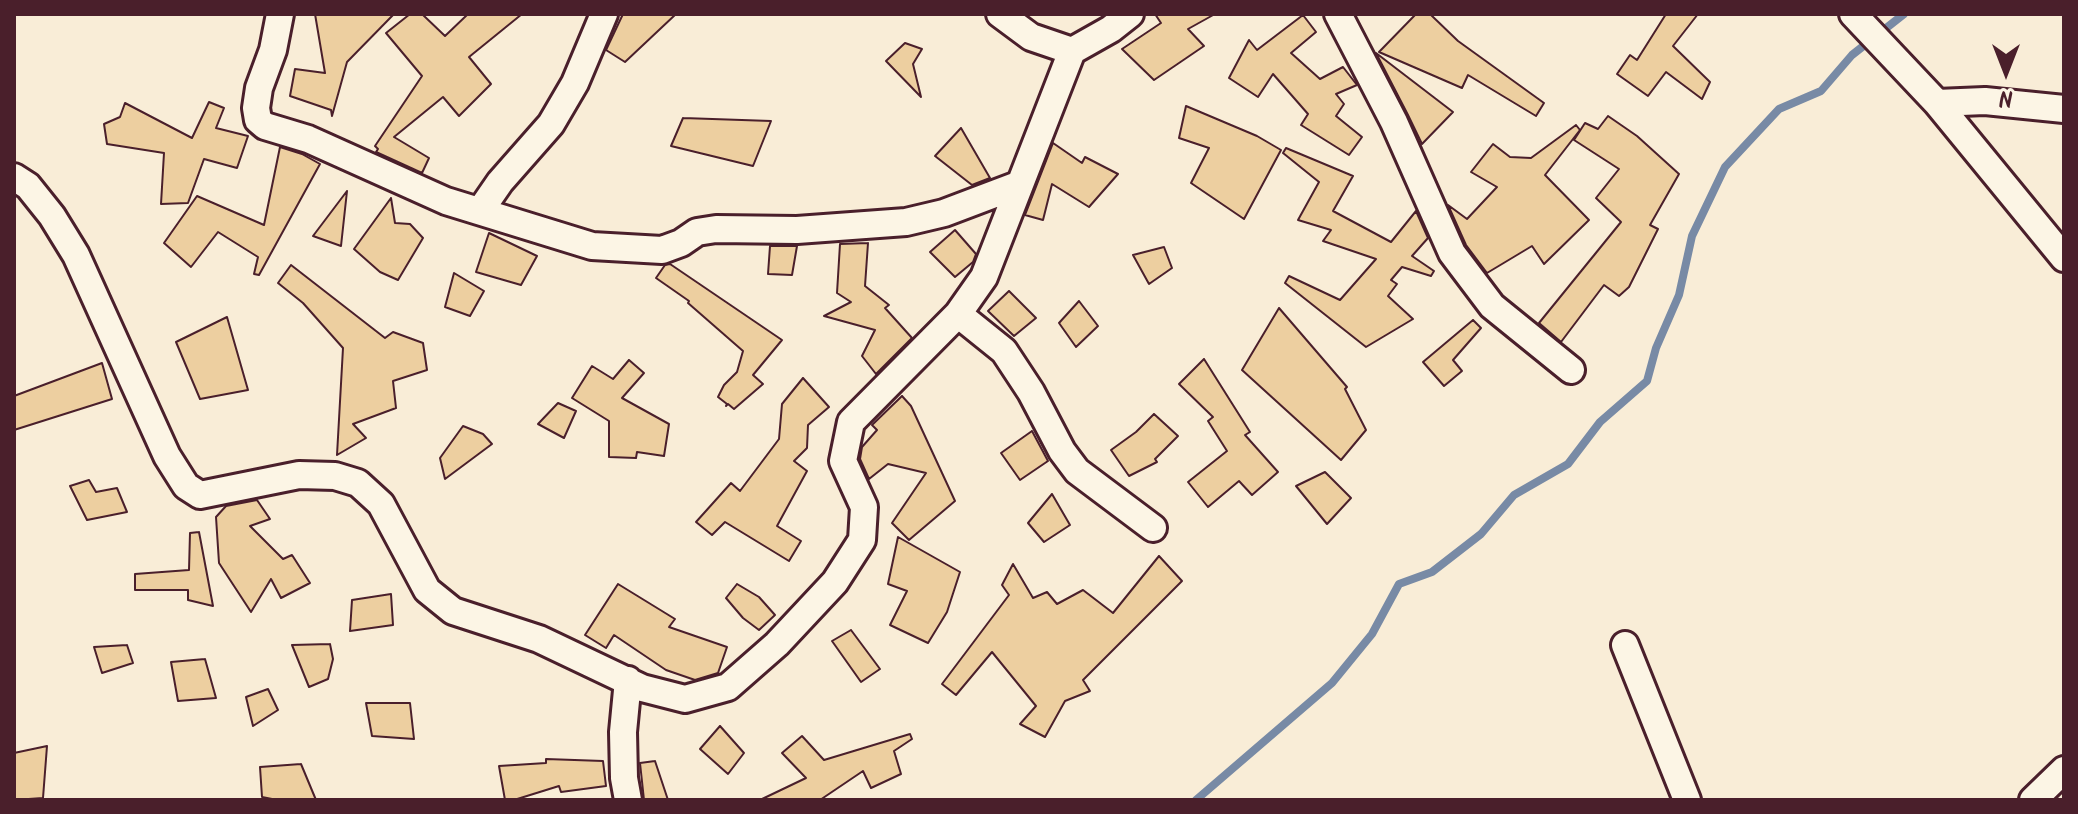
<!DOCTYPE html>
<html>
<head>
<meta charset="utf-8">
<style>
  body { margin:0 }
  #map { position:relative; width:2078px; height:814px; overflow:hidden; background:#f9edd7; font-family:Kalam,sans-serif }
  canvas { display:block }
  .frame { position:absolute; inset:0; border:16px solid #4a1f2b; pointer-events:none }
  .north { position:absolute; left:1966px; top:32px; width:80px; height:80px; -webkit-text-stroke:6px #fcf5e5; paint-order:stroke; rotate:180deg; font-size:22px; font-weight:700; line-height:32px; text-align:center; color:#4a1f2b }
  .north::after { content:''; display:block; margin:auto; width:28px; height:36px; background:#4a1f2b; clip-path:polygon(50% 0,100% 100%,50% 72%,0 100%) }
</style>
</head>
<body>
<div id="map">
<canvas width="2078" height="814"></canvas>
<div class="frame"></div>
<div class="north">N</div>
</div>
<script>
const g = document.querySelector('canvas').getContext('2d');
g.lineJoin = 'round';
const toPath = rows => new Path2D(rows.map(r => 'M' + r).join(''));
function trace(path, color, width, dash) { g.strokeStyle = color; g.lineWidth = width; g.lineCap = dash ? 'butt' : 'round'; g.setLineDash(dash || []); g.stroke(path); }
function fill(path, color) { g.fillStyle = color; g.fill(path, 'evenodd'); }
const stream = toPath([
  [1196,800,1332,683,1372,634,1399,584,1432,572,1481,534,1514,495,1568,464,1600,422,1647,381,1656,348,1679,295,1692,236,1725,167,1779,109,1821,91,1852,55,1904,14]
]);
const building = toPath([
  [315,14,394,14,347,62,332,116,331,110,290,96,295,69,325,73,315,14],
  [410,14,422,14,445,36,468,14,522,14,469,57,491,84,459,116,443,97,394,137,429,158,422,173,376,152,378,149,375,146,422,76,386,33,410,14],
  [623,14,676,14,625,62,606,50,623,14],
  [1155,14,1215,14,1188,29,1204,46,1154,80,1122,49,1161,23,1155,14],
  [1416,14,1430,14,1458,41,1544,103,1536,116,1468,75,1462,88,1379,52,1416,14],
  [1666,14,1698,14,1673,46,1710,82,1702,99,1666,72,1648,96,1617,74,1630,55,1637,60,1666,14],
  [1303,15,1316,32,1291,53,1320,79,1343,67,1357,85,1336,94,1344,104,1336,116,1362,137,1349,155,1301,125,1308,114,1273,74,1258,97,1229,78,1249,40,1257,50,1303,15],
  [905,43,922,49,913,64,921,97,886,61,905,43],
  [1376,53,1453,112,1422,144,1408,115,1376,53],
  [209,102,224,108,216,128,248,136,237,168,204,159,188,203,161,204,164,153,107,144,104,124,120,117,125,103,192,138,209,102],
  [1186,106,1257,136,1281,150,1244,219,1191,183,1209,148,1179,138,1186,106],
  [1608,116,1637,136,1679,174,1650,225,1658,229,1629,287,1619,296,1604,285,1561,342,1539,323,1621,222,1596,198,1619,169,1574,140,1585,123,1598,129,1608,116],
  [683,118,771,121,753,166,671,146,683,118],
  [1576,125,1580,130,1545,175,1589,220,1544,264,1532,246,1487,273,1466,245,1448,205,1467,219,1497,187,1471,172,1493,144,1510,157,1531,158,1576,125],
  [961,128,990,178,972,185,935,156,961,128],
  [1053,143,1082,163,1085,157,1118,174,1089,207,1052,184,1043,220,1025,215,1053,143],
  [280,147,302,154,320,164,259,275,254,274,258,257,218,232,191,267,164,243,197,196,264,225,280,147],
  [1286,148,1353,176,1333,211,1391,242,1416,211,1428,238,1412,256,1434,271,1431,276,1402,267,1391,280,1397,284,1388,296,1413,319,1366,347,1285,283,1289,276,1340,300,1376,259,1323,241,1331,230,1298,220,1319,182,1283,153,1286,148],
  [347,191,341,246,313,236,347,191],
  [391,198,395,223,410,224,423,238,398,280,380,272,354,249,391,198],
  [955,230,976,254,973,262,955,277,930,252,955,230],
  [489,233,537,256,521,285,476,272,489,233],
  [868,243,865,286,889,305,885,308,912,338,876,374,862,356,875,330,824,316,851,302,837,293,840,244,868,243],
  [770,246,797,246,792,275,768,274,770,246],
  [1164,247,1172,268,1149,284,1133,255,1164,247],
  [670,264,782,340,753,375,763,384,734,409,728,404,726,406,727,404,718,397,724,385,737,372,743,351,688,303,689,301,656,278,665,265,670,264],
  [291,265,385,338,393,332,423,343,427,370,393,381,396,408,353,424,366,438,337,455,343,348,303,303,278,283,291,265],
  [454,273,484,291,470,316,445,307,454,273],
  [1009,291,1036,318,1014,336,988,311,1009,291],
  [1079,301,1098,326,1076,347,1059,323,1079,301],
  [1279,308,1347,387,1345,389,1366,430,1341,460,1242,370,1279,308],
  [227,317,248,390,200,399,176,342,227,317],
  [1473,320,1481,328,1453,360,1462,371,1444,386,1423,362,1473,320],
  [1204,359,1250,432,1245,435,1278,472,1252,495,1239,481,1208,507,1188,482,1227,451,1208,421,1213,417,1179,384,1204,359],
  [629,360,644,373,622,398,669,424,664,456,637,452,636,458,609,457,609,421,572,398,592,366,613,379,629,360],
  [102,363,112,399,14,430,14,396,102,363],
  [803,378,829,407,808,425,807,448,794,461,807,471,777,526,801,541,789,561,725,522,712,535,696,522,731,483,740,491,779,439,782,404,803,378],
  [902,396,911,406,955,501,909,540,892,523,926,473,888,464,869,479,860,459,862,447,877,430,872,425,902,396],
  [558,403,576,411,564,438,538,424,558,403],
  [1154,414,1178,436,1155,459,1157,462,1129,476,1111,450,1136,432,1154,414],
  [463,426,483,434,492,444,445,479,440,458,463,426],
  [1032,431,1048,461,1020,480,1001,453,1032,431],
  [1325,472,1351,498,1327,524,1296,486,1325,472],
  [89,480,96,492,117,488,127,512,87,520,70,486,89,480],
  [1052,494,1070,525,1044,542,1028,523,1052,494],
  [257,500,270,519,250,526,283,559,292,555,310,583,281,598,271,579,251,612,219,563,216,517,226,506,257,500],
  [199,532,213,606,188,600,188,590,135,590,135,574,189,570,190,533,199,532],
  [898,537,960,572,947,612,928,643,890,625,907,591,888,584,898,537],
  [1159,556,1182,581,1083,680,1090,691,1065,701,1045,737,1020,724,1036,706,992,652,956,695,942,684,1009,595,1002,585,1013,564,1033,598,1047,592,1057,604,1083,590,1113,613,1159,556],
  [618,584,675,619,669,627,727,647,718,673,695,680,666,670,614,635,606,648,585,635,618,584],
  [737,584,759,597,775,615,759,630,743,618,726,598,737,584],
  [391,594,393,625,350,631,352,600,391,594],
  [851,630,880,669,861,682,832,641,851,630],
  [330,644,333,659,328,679,309,687,292,645,330,644],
  [127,645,133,663,102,673,94,647,127,645],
  [205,659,216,698,178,701,171,662,205,659],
  [268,689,278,710,253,726,246,697,268,689],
  [366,703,410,703,414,739,372,736,366,703],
  [720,726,744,753,728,774,700,749,720,726],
  [910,734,912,739,894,751,901,774,871,788,863,771,820,800,760,800,806,778,782,753,802,736,824,760,910,734],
  [47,746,43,798,14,800,14,753,47,746],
  [546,759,603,761,606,786,561,792,559,786,514,800,505,800,499,766,546,763,546,759],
  [655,761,668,800,644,800,640,763,655,761],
  [301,764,316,800,277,800,262,797,260,767,301,764]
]);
const street = toPath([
  [280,14,273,50,259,88,256,108,258,120,265,126,308,139,446,201,592,246,662,250,681,243,697,232,716,229,797,230,906,222,944,213,1018,185],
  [1000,14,1031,37,1072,51],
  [1338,14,1394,122,1452,253,1492,306,1571,370],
  [1853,14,1937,103,2064,258],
  [1937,103,1985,101,2064,109],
  [14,177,28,186,52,216,76,255,167,456,186,486,200,495,299,475,335,476,358,483,381,504,427,590,453,611,539,639,642,688,685,699,728,687,777,644,835,582,862,540,864,507,843,461,851,422,958,314,984,277,1072,51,1111,29,1130,14],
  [480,211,500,182,551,124,575,83,604,14],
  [958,314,1004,351,1031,392,1062,451,1077,471,1153,528],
  [1625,645,1687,800],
  [628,680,623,732,624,778,628,800],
  [2033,800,2064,770]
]);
trace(stream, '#788aa5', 8);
fill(building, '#edcfa0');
trace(building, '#4a1f2b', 2);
trace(street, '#4a1f2b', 32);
trace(street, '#fcf5e5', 26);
</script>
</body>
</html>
